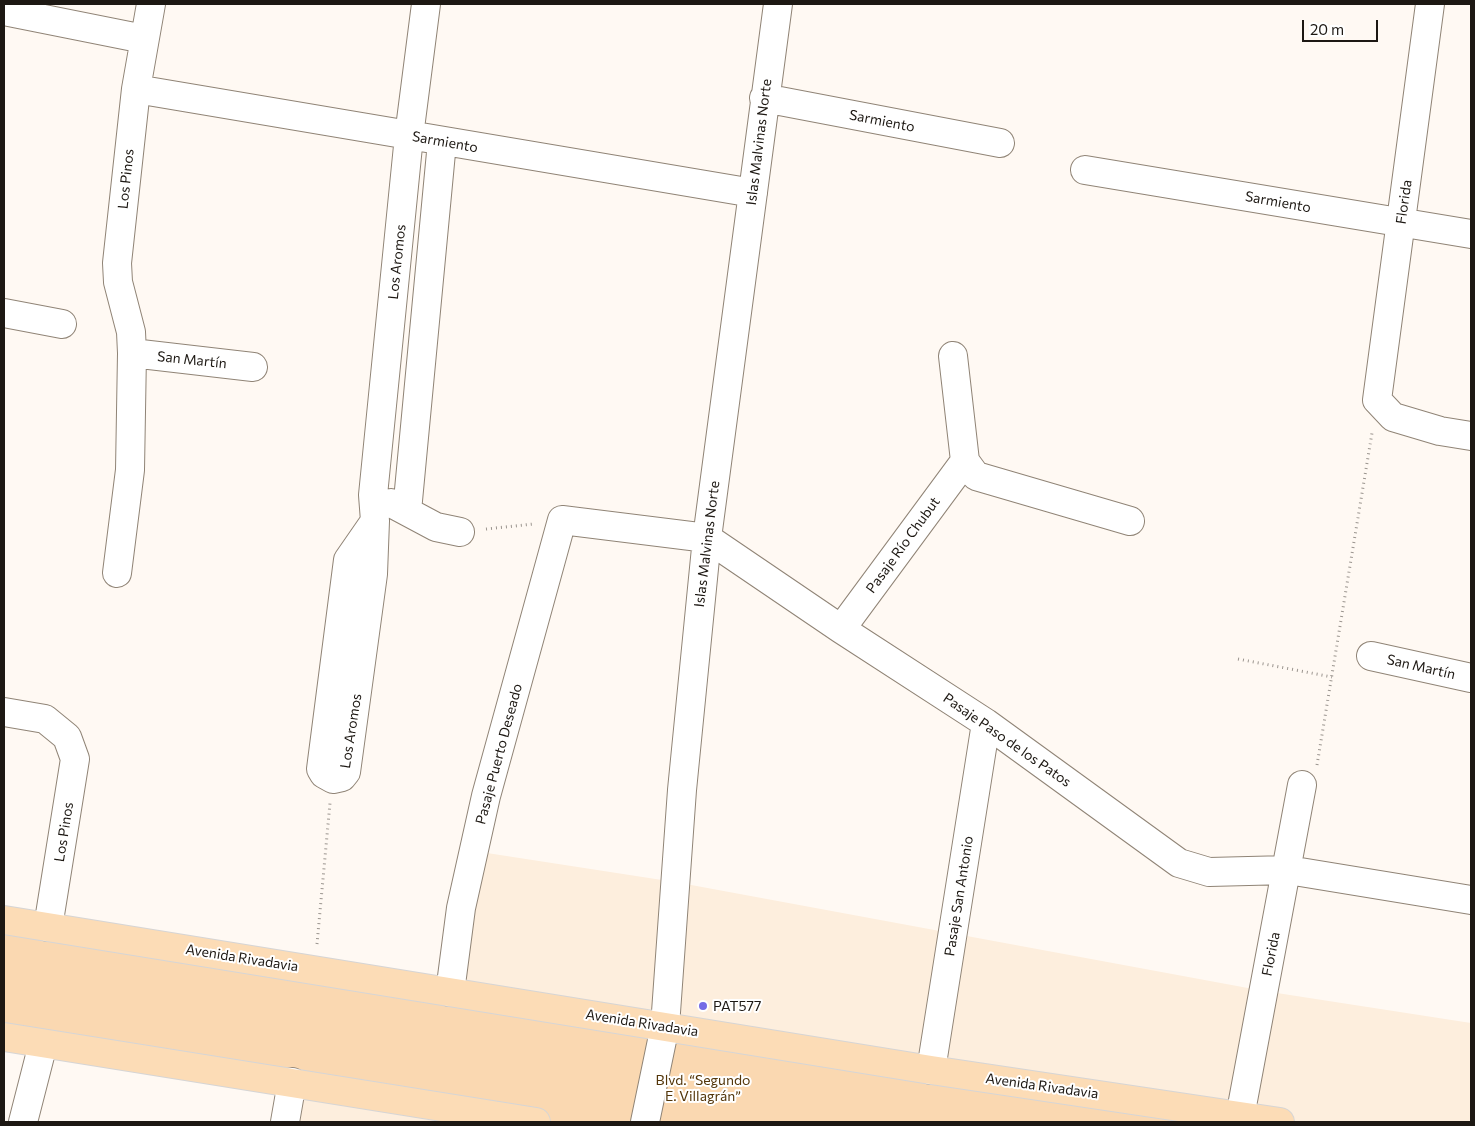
<!DOCTYPE html>
<html>
<head>
<meta charset="utf-8">
<style>
  body { margin:0 }
  #map { position:relative; width:1475px; height:1126px; overflow:hidden; background:#fff9f3; font-family:Commissioner,sans-serif }
  canvas { display:block }
  .frame { position:absolute; inset:0; border:5px solid #1d1813; pointer-events:none }
  .scale { position:absolute; left:1302px; top:20px; width:76px; height:22px; box-sizing:border-box; border:2px solid #1d1813; border-top:0; padding-left:6px; font-size:15px; line-height:18px; white-space:nowrap; color:#1d1813; -webkit-text-stroke:4px #fff; paint-order:stroke }
</style>
</head>
<body>
<div id="map">
<canvas width="1475" height="1126"></canvas>
<div class="frame"></div>
<div class="scale">20 m</div>
</div>
<script>
const g = document.querySelector('canvas').getContext('2d');
g.lineJoin = 'round';
function fill(path, color) { g.fillStyle = color; g.fill(path, 'evenodd'); }
const toPath = rows => new Path2D(rows.map(r => 'M' + r).join(''));
function trace(path, color, width, dash) { g.strokeStyle = color; g.lineWidth = width; g.lineCap = dash ? 'butt' : 'round'; g.setLineDash(dash || []); g.stroke(path); }
function label(font, color, halo, rows, align = 'center') {
  g.font = font + ' Commissioner,sans-serif'; g.lineWidth = 4; g.setLineDash([]); g.textBaseline = 'middle'; g.strokeStyle = halo; g.fillStyle = color; for (const [text, x, y, turn = 0] of rows) {
    g.save(); g.translate(x, y); g.rotate((+turn || 0) * Math.PI / 180); g.textAlign = isNaN(turn) ? turn : align; if (halo) g.strokeText(text, 0, 0); g.fillText(text, 0, 0); g.restore();
  }
}
const built = toPath([
  [474,851,675,882,1264,991,1471,1023,1471,1122,646,1122,450,992],
  [292,1082,536,1122,285,1122]
]);
const green = toPath([
  [4,920,1280,1122,536,1122,4,1037]
]);
const path = toPath([
  [486,529,534,524],
  [1238,659,1332,677],
  [1317,765,1372,433],
  [317,944,330,803]
]);
const minor = toPath([
  [1430,4,1377,400,1393,417,1440,431,1471,436],
  [4,11,144,39],
  [136,89,753,193],
  [764,98,1000,143],
  [1085,170,1471,234],
  [4,313,62,324],
  [132,353,253,367],
  [953,356,965,461,976,476,1130,521],
  [391,503,436,527,460,532],
  [407,511,442,142],
  [375,521,348,560,321,769,324,774,333,779,342,777,346,772,373,574,375,521,373,495,409,136,426,4],
  [117,573,130,470,132,353,131,332,118,282,117,263,136,89,151,4],
  [841,629,965,461],
  [1371,656,1471,678],
  [4,712,45,719,67,737,75,759,48,927],
  [450,992,461,908,486,796,562,520,707,538,841,629,986,723,1179,863,1209,872,1288,870,1471,900],
  [931,1070,986,723],
  [23,1122,43,1044],
  [285,1122,292,1082],
  [645,1122,665,1026,682,790,707,538,778,4],
  [1239,1122,1302,785]
]);
const major = toPath([
  [4,920,931,1070,1280,1122],
  [4,1037,536,1122]
]);
const markers = [
  [703,1006,5,"#746be6"]
];
const streetNames = [
  ["Sarmiento",882,121,11],
  ["Sarmiento",445,142,10],
  ["Islas Malvinas Norte",759,142,-83],
  ["Los Pinos",126,179,-84],
  ["Sarmiento",1278,202,10],
  ["Florida",1404,202,-82],
  ["Los Aromos",397,262,-84],
  ["San Martín",192,360,6],
  ["Islas Malvinas Norte",707,544,-83],
  ["Pasaje Río Chubut",903,545,-54],
  ["San Martín",1421,667,13],
  ["Los Aromos",351,731,-81],
  ["Pasaje Paso de los Patos",1007,740,35],
  ["Pasaje Puerto Deseado",499,754,-75],
  ["Los Pinos",64,832,-81],
  ["Pasaje San Antonio",959,896,-81],
  ["Florida",1271,954,-79],
  ["Avenida Rivadavia",242,958,9],
  ["Avenida Rivadavia",642,1023,9],
  ["Avenida Rivadavia",1042,1086,8]
];
const poiNames = [
  ["PAT577",713,1006]
];
const parkNames = [
  ["Blvd. “Segundo",703,1080],
  ["E. Villagrán”",703,1096]
];
fill(built, '#fdeedd');
fill(green, '#fad8b1');
trace(minor, '#908476', 30);
trace(major, '#d6d5d5', 30);
trace(path, '#9b958f', 3, [1, 4]);
trace(minor, '#fff', 28);
trace(major, '#fcdcb6', 28);
for (const [x, y, r, color] of markers) { const dot = new Path2D(); dot.arc(x, y, r, 0, 2 * Math.PI); g.fillStyle = color; g.fill(dot); trace(dot, '#fff', 2); }
label('14px', '#1d1813', '#fff', streetNames);
label('14px', '#1d1813', '#fff', poiNames, 'left');
label('14px', '#53360a', '#fff', parkNames);
</script>
</body>
</html>
